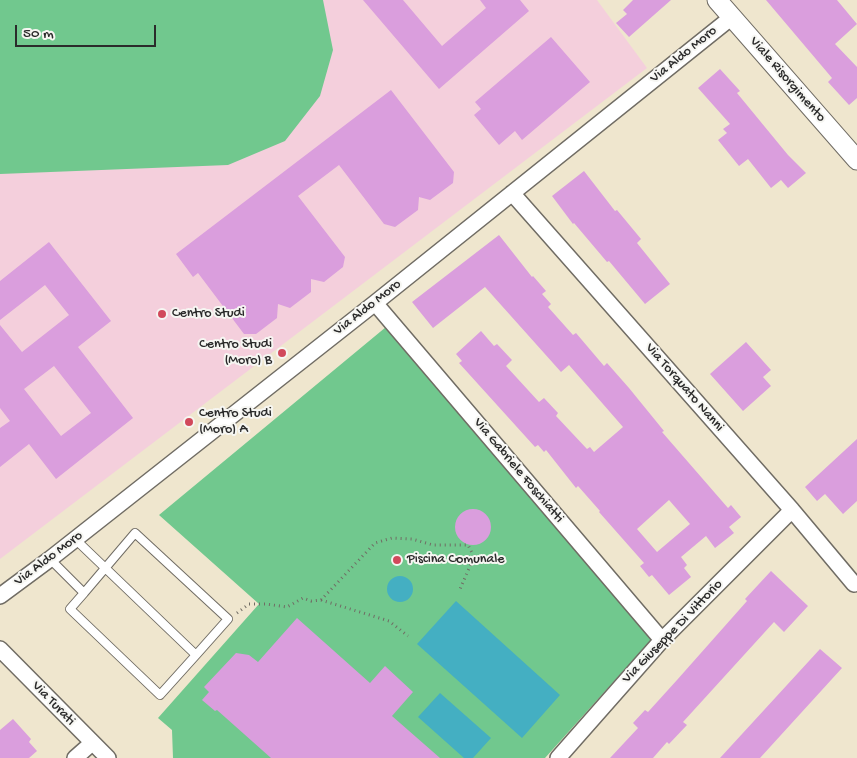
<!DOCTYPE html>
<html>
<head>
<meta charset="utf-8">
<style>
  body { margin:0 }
  #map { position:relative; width:857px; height:758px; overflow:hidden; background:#efe6ce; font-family:"Gochi Hand",sans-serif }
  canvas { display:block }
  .scale { position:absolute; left:15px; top:25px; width:141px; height:22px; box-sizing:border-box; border:2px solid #2b2b2b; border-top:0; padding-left:6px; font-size:15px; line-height:18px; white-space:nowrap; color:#2b2b2b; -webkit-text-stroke:4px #f6f6f2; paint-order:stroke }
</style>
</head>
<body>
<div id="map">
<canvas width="857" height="758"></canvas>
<div class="scale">50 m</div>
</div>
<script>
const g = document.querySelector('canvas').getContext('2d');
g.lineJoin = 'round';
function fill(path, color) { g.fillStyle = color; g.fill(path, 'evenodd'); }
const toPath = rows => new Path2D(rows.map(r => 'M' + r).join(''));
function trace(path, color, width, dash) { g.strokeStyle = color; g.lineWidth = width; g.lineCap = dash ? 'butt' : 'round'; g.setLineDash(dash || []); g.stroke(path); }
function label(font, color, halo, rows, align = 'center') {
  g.font = font + ' "Gochi Hand",sans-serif'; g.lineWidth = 4; g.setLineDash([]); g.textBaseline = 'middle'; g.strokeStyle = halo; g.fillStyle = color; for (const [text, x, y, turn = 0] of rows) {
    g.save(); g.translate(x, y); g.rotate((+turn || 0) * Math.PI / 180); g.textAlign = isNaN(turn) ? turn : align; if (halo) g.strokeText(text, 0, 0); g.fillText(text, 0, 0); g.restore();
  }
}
const built = toPath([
  [0,0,597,0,647,68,0,559]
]);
const green = toPath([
  [0,0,323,0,333,50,320,96,285,141,228,165,0,174],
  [386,327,652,639,545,758,173,758,172,730,158,718,259,604,159,515]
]);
const water = toPath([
  '387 589a13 13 0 1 1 26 0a13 13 0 1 1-26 0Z',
  [456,601,560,695,522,738,417,644],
  [440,693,491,738,473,758,464,758,418,717]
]);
const building = toPath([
  [363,0,403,0,442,46,486,8,480,0,520,0,529,11,439,89],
  [633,0,671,0,629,37,616,23,627,14,623,10],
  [766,0,837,0,857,24,835,44,857,67,857,98,849,105,828,82,832,78],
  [551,37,590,82,522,140,515,131,499,145,474,115,481,109,475,102],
  [720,69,740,91,737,93,788,155,806,173,788,188,781,180,771,188,748,159,739,166,718,140,727,133,723,129,730,124,698,88],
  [391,90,454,172,453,183,430,200,419,197,418,210,395,227,384,224,339,165,298,196,345,257,343,267,324,282,311,279,311,292,290,308,278,304,277,318,256,334,244,334,198,273,193,277,176,254],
  [584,171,615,211,617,210,641,239,637,243,670,284,645,304,609,261,607,262,574,223,573,224,552,196],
  [499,235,532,277,533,276,546,291,542,294,551,304,548,307,573,335,576,333,604,366,607,363,629,388,664,431,662,432,728,508,731,505,741,517,729,527,734,533,715,548,706,536,681,557,687,565,684,568,691,577,669,595,652,575,649,577,640,566,644,563,599,512,600,511,578,486,576,488,546,450,544,452,538,445,535,447,459,363,462,361,456,354,481,331,494,346,497,344,512,360,506,366,539,402,544,398,558,413,556,416,587,449,590,447,594,452,623,427,569,365,561,372,485,287,433,328,412,302],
  [669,500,690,524,657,552,637,529],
  [49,242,111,321,78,347,133,418,56,479,29,444,0,467,0,428,10,421,0,408,0,325,22,352,69,315,45,285,0,320,0,281],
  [54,366,91,413,61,436,24,389],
  [746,342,771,370,763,377,771,386,743,411,710,374],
  [857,439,857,501,843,514,825,494,817,501,805,487],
  '455 527a18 18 0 1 1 36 0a18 18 0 1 1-36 0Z',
  [771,571,808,606,784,632,774,622,683,722,687,725,669,744,667,742,653,758,610,758,638,728,633,723,645,710,648,712,677,680,747,601,745,599],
  [297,618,370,683,385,666,413,692,392,716,440,758,271,758,217,710,215,711,202,700,209,692,204,687,236,653,249,655,258,662],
  [820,649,842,668,760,758,720,758],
  [13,719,31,739,29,742,37,751,29,758,0,758,0,730]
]);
const path = toPath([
  [321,600,389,621,408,636],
  [237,613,249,604,266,604,287,607,303,598,311,601,321,600,375,543,392,538,412,539,433,545,468,545,474,557,460,589]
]);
const service = toPath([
  [50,559,84,593,70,609,160,695,196,655,75,539],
  [84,593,135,533,228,619,196,655]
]);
const minor = toPath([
  [512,193,792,510,854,584],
  [375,303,662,640],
  [0,596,50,559,375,303,732,17],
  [0,649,108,758],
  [75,758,92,743],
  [558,758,662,640,792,510]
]);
const tertiary = toPath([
  [717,0,857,160]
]);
const markers = [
  [162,314,5,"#d1495b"],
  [282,353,5,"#d1495b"],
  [189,422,5,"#d1495b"],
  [397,560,5,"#d1495b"]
];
const streetNames = [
  ["Via Aldo Moro",684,55,-39],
  ["Viale Risorgimento",787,80,49],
  ["Via Aldo Moro",368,308,-38],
  ["Via Torquato Nanni",684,388,49],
  ["Via Gabriele Foschiatti",518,471,50],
  ["Via Aldo Moro",49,559,-37],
  ["Via Giuseppe Di Vittorio",673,632,-46],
  ["Via Turati",53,704,46]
];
const poiNames = [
  ["Centro Studi",172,314],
  ["Centro Studi",272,345,"right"],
  ["(Moro) B",272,361,"right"],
  ["Centro Studi",199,414],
  ["(Moro) A",199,430],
  ["Piscina Comunale",407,560]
];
fill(built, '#f4cfdc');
fill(green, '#71c88e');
fill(water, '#44afc2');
fill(building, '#da9edd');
trace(service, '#706c64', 10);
trace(minor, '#706c64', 18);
trace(tertiary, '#706c64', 21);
trace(path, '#706c64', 3, [1, 4]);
trace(service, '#fff', 8);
trace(minor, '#fff', 15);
trace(tertiary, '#fff', 19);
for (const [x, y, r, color] of markers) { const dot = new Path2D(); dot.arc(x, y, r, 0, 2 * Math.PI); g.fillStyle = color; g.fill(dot); trace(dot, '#f6f6f2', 2); }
label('14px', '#2b2b2b', '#f6f6f2', streetNames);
label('14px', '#2b2b2b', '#f6f6f2', poiNames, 'left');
</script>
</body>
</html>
